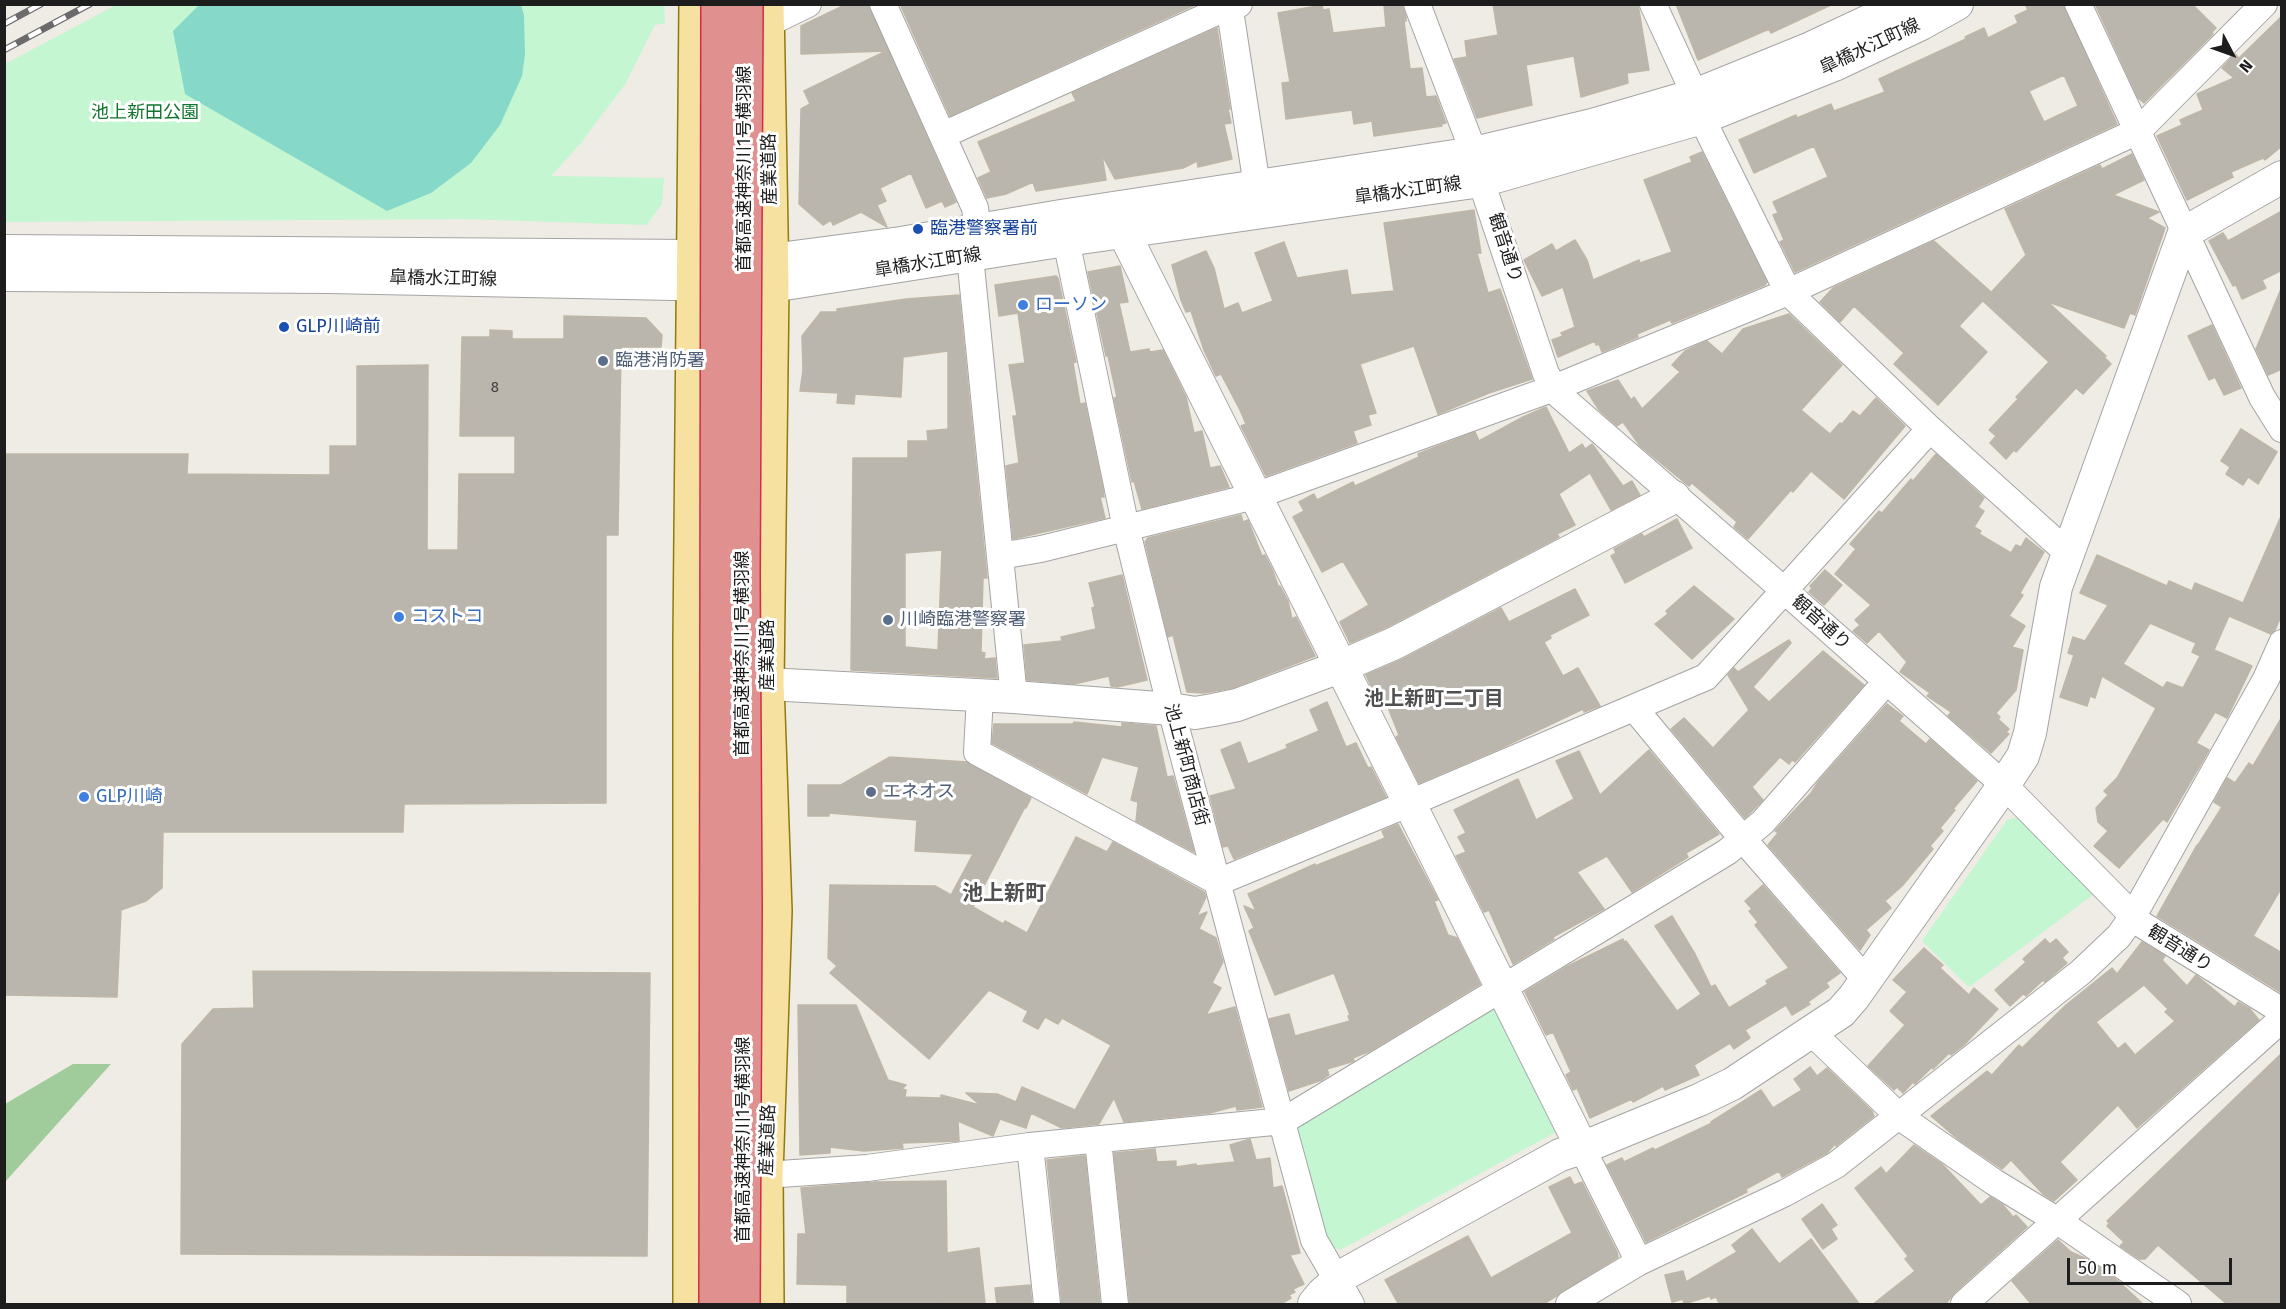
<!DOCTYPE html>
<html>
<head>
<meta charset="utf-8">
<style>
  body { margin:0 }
  #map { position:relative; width:2286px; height:1309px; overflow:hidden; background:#eeece4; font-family:"Fira Sans",sans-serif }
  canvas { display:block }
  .frame { position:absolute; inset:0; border:6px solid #1d1d1d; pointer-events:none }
  .north { position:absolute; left:2202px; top:24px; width:60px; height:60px; -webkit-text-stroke:4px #fff; paint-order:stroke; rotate:131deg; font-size:16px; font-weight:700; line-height:24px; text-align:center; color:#1d1d1d }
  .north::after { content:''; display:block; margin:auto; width:21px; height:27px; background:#1d1d1d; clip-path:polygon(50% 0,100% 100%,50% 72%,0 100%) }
  .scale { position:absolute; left:2067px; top:1258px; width:165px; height:27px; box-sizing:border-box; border:3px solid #1d1d1d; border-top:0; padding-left:8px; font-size:18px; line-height:21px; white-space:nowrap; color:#1d1d1d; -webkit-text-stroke:4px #fff; paint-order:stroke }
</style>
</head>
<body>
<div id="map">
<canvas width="2286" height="1309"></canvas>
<div class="frame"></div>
<div class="north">N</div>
<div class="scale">50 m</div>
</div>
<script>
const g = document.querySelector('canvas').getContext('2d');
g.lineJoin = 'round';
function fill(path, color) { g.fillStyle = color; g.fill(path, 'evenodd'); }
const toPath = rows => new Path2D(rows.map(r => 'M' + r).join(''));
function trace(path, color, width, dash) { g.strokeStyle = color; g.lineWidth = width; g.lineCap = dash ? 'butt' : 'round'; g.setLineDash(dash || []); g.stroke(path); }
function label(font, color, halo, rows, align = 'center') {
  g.font = font + ' "Fira Sans","Noto Sans JP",sans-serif'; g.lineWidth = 6; g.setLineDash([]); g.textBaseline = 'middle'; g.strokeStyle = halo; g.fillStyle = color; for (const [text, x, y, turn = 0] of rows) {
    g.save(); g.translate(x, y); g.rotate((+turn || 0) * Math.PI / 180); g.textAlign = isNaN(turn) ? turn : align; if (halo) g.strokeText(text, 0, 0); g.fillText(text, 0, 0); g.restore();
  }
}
const forest = toPath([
  [73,1064,111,1064,5,1182,5,1104]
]);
const park = toPath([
  [116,5,664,5,665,23,655,25,626,83,580,144,551,176,664,178,662,204,646,225,464,219,5,222,5,64],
  [2017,817,2094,894,1969,987,1922,941,2007,820],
  [1496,1006,1502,1014,1556,1132,1340,1250,1331,1246,1323,1233,1296,1132,1301,1123]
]);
const pitch = toPath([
  [199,5,521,5,524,15,525,54,522,76,500,125,471,163,431,193,387,211,185,94,173,31]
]);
const building = toPath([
  [847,4,868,4,956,202,945,207,942,201,926,208,911,173,880,188,886,201,877,205,887,227,861,212,833,225,831,220,823,225,799,204,801,109,810,104,804,91,886,51,801,54,801,26,847,4],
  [900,4,1197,4,950,116,900,4],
  [1384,4,1402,4,1406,17,1406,21,1404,21,1410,69,1422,68,1426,97,1436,96,1446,123,1441,124,1442,126,1374,136,1372,121,1354,124,1352,110,1286,119,1282,83,1290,82,1278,13,1322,5,1323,10,1329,9,1333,33,1386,27,1384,4],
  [1493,4,1638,4,1649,70,1627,73,1628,83,1581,97,1574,56,1526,65,1532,105,1477,118,1454,59,1467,57,1465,41,1498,35,1493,4],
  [1676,4,1833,4,1771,33,1769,29,1698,60,1676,4],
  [2025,4,2063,4,2117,124,1795,272,1780,242,1784,240,1773,215,1778,213,1773,202,1828,177,1814,146,1754,173,1739,140,1796,115,1797,118,1831,104,1834,111,1885,92,1879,79,1966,39,1965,37,1984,28,1988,38,2018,23,2015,16,2028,10,2025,4],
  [2064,75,2078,106,2044,122,2029,91,2064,75],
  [2095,4,2192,4,2216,28,2212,32,2213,34,2144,103,2138,98,2095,4],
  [2282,16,2282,146,2265,160,2263,158,2231,172,2233,177,2187,200,2157,136,2182,125,2180,120,2203,110,2197,94,2234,78,2222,68,2235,54,2239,58,2282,16],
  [1217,28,1230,109,1228,109,1231,123,1224,124,1232,159,1198,167,1197,161,1183,168,1115,179,1102,155,1106,180,1036,191,1033,182,1006,194,987,198,978,178,991,172,978,142,1076,101,1072,93,1217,28],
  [1702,152,1767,282,1765,285,1672,323,1670,320,1637,334,1638,337,1602,352,1599,344,1596,345,1595,341,1558,357,1552,340,1563,336,1561,333,1575,327,1563,287,1542,296,1524,260,1552,244,1556,251,1575,240,1587,260,1593,280,1639,260,1640,263,1672,252,1644,180,1692,162,1690,157,1702,152],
  [2132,154,2144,180,2113,195,2159,212,2147,218,2165,228,2135,315,2130,313,2124,328,2048,302,2106,356,2104,357,2111,364,2083,394,2076,388,2016,452,2014,450,2006,459,1990,443,1996,436,1989,430,2018,399,2016,397,2049,362,1983,301,2026,255,2005,209,2100,165,2102,169,2132,154],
  [1474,210,1481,253,1477,253,1488,293,1500,289,1532,379,1489,393,1438,414,1414,346,1360,364,1376,413,1368,415,1371,425,1353,431,1357,443,1266,476,1241,426,1246,424,1240,410,1221,374,1216,376,1204,350,1191,311,1186,312,1181,300,1172,265,1206,251,1214,268,1224,309,1238,303,1242,313,1273,301,1255,253,1284,242,1297,278,1347,270,1351,295,1394,291,1384,223,1474,210],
  [2282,211,2282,270,2262,280,2266,288,2242,299,2236,285,2233,286,2209,241,2223,233,2228,241,2282,211],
  [1934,241,1991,292,1959,326,1987,352,1938,405,1894,364,1904,353,1854,306,1840,322,1820,302,1833,288,1934,241],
  [1120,266,1128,302,1119,303,1130,352,1149,349,1150,352,1163,350,1186,397,1194,433,1202,431,1210,468,1220,466,1229,487,1142,509,1134,481,1132,482,1114,398,1117,397,1108,356,1106,356,1088,272,1120,266],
  [1056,276,1058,278,1076,362,1073,363,1080,404,1085,403,1103,489,1104,497,1100,497,1105,518,1013,539,1006,466,1019,463,1013,416,1017,416,1009,365,1025,363,1018,313,999,316,995,285,1056,276],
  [2281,289,2282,369,2268,375,2256,349,2281,289],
  [959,295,987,578,983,578,981,652,985,653,984,659,995,658,997,678,851,670,853,458,908,458,908,441,928,441,927,431,948,429,948,351,903,357,901,397,855,394,854,404,837,403,838,393,800,391,803,370,802,336,821,312,837,312,837,309,906,299,959,295],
  [942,550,938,650,905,647,905,553,942,550],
  [1789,314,1842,365,1801,410,1830,434,1840,423,1842,424,1853,411,1860,416,1876,398,1905,426,1844,499,1811,471,1793,492,1791,490,1748,539,1734,527,1737,522,1692,483,1689,486,1640,446,1623,422,1617,426,1599,410,1587,391,1618,380,1631,400,1634,397,1642,409,1680,372,1672,365,1685,351,1707,341,1722,354,1743,329,1789,314],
  [564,316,646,318,662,335,661,347,621,347,618,535,606,535,606,803,404,804,403,832,163,832,162,888,146,901,121,910,117,997,4,995,4,454,188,454,187,474,330,475,330,446,357,446,357,366,428,365,427,550,458,550,459,474,515,474,515,436,460,436,462,337,490,337,490,330,512,331,512,339,564,339,564,316],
  [2212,325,2241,388,2224,395,2215,377,2209,380,2188,336,2212,325],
  [1546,407,1569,453,1582,444,1585,449,1592,444,1623,486,1632,481,1640,495,1611,510,1590,473,1559,494,1575,525,1557,534,1559,537,1387,627,1350,643,1340,622,1369,605,1343,561,1322,572,1293,517,1304,511,1299,502,1314,494,1317,500,1353,482,1355,486,1419,457,1418,454,1425,451,1475,432,1479,441,1523,417,1546,407],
  [2241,429,2277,452,2258,484,2248,477,2243,485,2226,474,2230,467,2221,461,2241,429],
  [1936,454,1984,498,1978,507,1984,511,1974,527,1981,531,1979,534,2011,553,2016,545,2021,547,2026,538,2044,552,2020,593,2023,595,2009,616,2025,626,2012,647,2023,650,2016,690,1996,713,2000,717,1998,719,2009,729,2006,732,2009,734,1991,753,1948,716,1951,712,1927,696,1930,693,1900,672,1907,662,1879,631,1867,643,1853,631,1860,625,1855,620,1871,605,1835,574,1856,549,1850,544,1879,511,1882,513,1911,479,1913,481,1936,454],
  [2282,514,2282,614,2275,630,2271,634,2229,616,2214,650,2252,666,2227,718,2215,712,2196,743,2209,750,2167,822,2163,819,2119,868,2094,846,2108,831,2098,822,2096,808,2108,795,2104,791,2117,778,2156,708,2102,676,2095,698,2090,696,2087,706,2060,697,2074,655,2068,653,2073,637,2085,641,2108,605,2080,593,2097,555,2167,586,2169,581,2192,591,2195,583,2243,603,2282,514],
  [2150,623,2196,643,2192,652,2200,656,2183,688,2167,682,2163,688,2123,664,2150,623],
  [1241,515,1243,522,1248,520,1262,556,1265,555,1273,571,1278,586,1280,586,1288,601,1292,619,1296,617,1315,656,1232,688,1204,693,1187,692,1173,635,1168,637,1145,542,1148,538,1241,515],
  [1677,519,1692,548,1625,583,1611,556,1616,553,1614,549,1642,534,1644,537,1677,519],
  [1825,570,1842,585,1824,605,1809,592,1812,588,1810,586,1825,570],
  [1122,575,1147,680,1117,687,1111,686,1109,676,1074,684,1027,680,1024,645,1062,641,1061,637,1096,629,1092,608,1095,607,1089,583,1122,575],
  [1694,586,1734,619,1692,659,1655,624,1668,614,1666,611,1694,586],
  [1575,589,1589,615,1550,635,1551,638,1544,642,1563,676,1578,668,1600,706,1584,712,1583,709,1501,748,1419,783,1396,737,1399,735,1381,690,1374,693,1366,675,1403,659,1501,608,1509,622,1575,589],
  [1789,640,1791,643,1753,687,1769,702,1823,651,1864,685,1795,762,1792,760,1789,764,1780,757,1752,787,1763,800,1745,818,1671,729,1684,718,1713,748,1749,710,1728,675,1734,668,1738,672,1789,640],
  [1327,702,1346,747,1356,743,1368,768,1371,767,1386,797,1234,859,1228,846,1223,847,1210,796,1236,789,1221,750,1240,742,1248,764,1288,748,1286,745,1319,731,1310,710,1327,702],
  [1887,704,1903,716,1899,721,1926,744,1930,739,1977,781,1953,809,1955,810,1940,828,1943,831,1930,846,1933,849,1902,886,1885,901,1891,908,1866,930,1870,935,1860,950,1768,845,1778,833,1775,831,1811,793,1818,782,1887,704],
  [2282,717,2282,887,2253,936,2282,953,2282,993,2157,916,2197,845,2198,845,2222,807,2214,802,2227,778,2235,783,2249,763,2253,766,2282,717],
  [1074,722,1122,727,1122,723,1156,726,1167,777,1173,776,1194,852,1136,821,1138,802,1131,800,1139,767,1102,757,1087,794,992,743,994,724,1073,724,1074,722],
  [1649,750,1719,834,1686,853,1688,857,1632,892,1607,856,1577,872,1604,909,1553,937,1554,939,1513,964,1489,910,1484,912,1456,856,1466,852,1458,837,1466,833,1454,810,1518,779,1536,820,1574,799,1556,761,1579,751,1600,795,1649,750],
  [890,757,967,762,1031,798,1026,808,1025,807,973,907,1003,924,1005,921,1027,933,1076,837,1107,852,1113,842,1204,892,1206,897,1197,916,1207,912,1199,929,1216,938,1223,962,1212,983,1221,988,1206,1015,1235,1007,1262,1107,1237,1110,1236,1106,1210,1113,1124,1122,1114,1098,1099,1124,1062,1128,1031,1113,1026,1128,1000,1119,993,1136,958,1121,959,1141,902,1143,903,1148,864,1151,830,1147,830,1153,800,1155,798,1005,856,1005,888,1080,906,1085,902,1089,906,1090,905,1097,941,1098,941,1095,980,1105,966,1093,997,1094,1016,1102,1022,1087,1075,1110,1111,1045,1062,1018,1058,1024,1045,1017,1038,1029,1023,1021,1028,1011,989,990,929,1059,830,973,837,966,828,958,830,885,935,886,951,895,973,854,915,851,917,820,829,813,829,816,808,816,808,785,841,785,890,757],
  [1398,824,1438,900,1434,901,1448,935,1457,938,1480,984,1370,1051,1353,1058,1354,1061,1351,1062,1327,1069,1329,1075,1322,1080,1289,1091,1269,1019,1289,1014,1295,1036,1350,1021,1348,1016,1350,1015,1334,973,1275,995,1249,931,1254,928,1244,906,1256,911,1248,894,1315,864,1315,866,1385,838,1382,831,1398,824],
  [1763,885,1840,973,1826,983,1829,987,1808,1002,1810,1004,1792,1015,1786,1005,1745,1030,1750,1038,1734,1049,1730,1043,1694,1065,1699,1075,1665,1090,1663,1086,1633,1102,1632,1099,1590,1118,1577,1088,1573,1090,1566,1075,1571,1072,1553,1032,1546,1035,1525,992,1568,966,1623,939,1624,942,1626,941,1677,1011,1701,994,1655,926,1672,916,1695,954,1711,987,1715,985,1729,1008,1768,984,1766,981,1789,968,1755,925,1758,922,1749,911,1752,909,1745,901,1763,885],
  [2045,939,2050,944,2056,939,2068,952,2062,958,2067,963,2045,982,2043,980,2026,996,2023,994,2010,1006,1995,990,2026,962,2023,959,2045,939],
  [2142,942,2165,956,2162,960,2187,986,2196,975,2235,1007,2238,1002,2250,1009,2259,1020,2137,1128,2118,1105,2060,1162,2077,1180,2054,1201,2043,1194,2011,1160,2002,1169,1959,1140,1931,1116,1987,1071,1992,1075,2019,1045,2022,1048,2066,1005,2112,968,2117,974,2142,942],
  [2144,985,2168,1009,2165,1012,2175,1021,2135,1055,2125,1043,2118,1049,2096,1022,2144,985],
  [1924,948,1943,965,1940,968,1969,995,1974,988,1998,1009,1964,1045,1951,1055,1949,1053,1933,1069,1932,1067,1915,1084,1913,1082,1903,1093,1897,1087,1894,1090,1868,1066,1905,1025,1890,1011,1907,992,1893,980,1924,948],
  [253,971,650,973,647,1256,181,1254,182,1044,213,1009,254,1008,253,971],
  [2282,1053,2282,1305,2228,1305,2158,1245,2145,1259,2139,1259,2120,1246,2124,1242,2107,1226,2109,1223,2107,1221,2282,1053],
  [1810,1067,1817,1076,1827,1068,1872,1111,1874,1116,1836,1146,1835,1144,1827,1153,1782,1177,1779,1171,1746,1189,1747,1192,1646,1242,1607,1165,1622,1158,1624,1162,1653,1148,1655,1150,1712,1123,1711,1122,1761,1090,1773,1108,1802,1090,1794,1079,1810,1067],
  [1250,1139,1256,1160,1270,1158,1273,1188,1282,1186,1300,1253,1290,1255,1304,1284,1293,1289,1295,1292,1289,1295,1291,1298,1279,1305,1130,1305,1114,1153,1155,1149,1157,1162,1176,1161,1176,1167,1196,1164,1196,1166,1235,1162,1230,1145,1250,1139],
  [1914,1145,1942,1164,1981,1205,1990,1197,2003,1205,2013,1217,2016,1215,2027,1227,1954,1293,1945,1305,1872,1305,1915,1271,1905,1259,1908,1256,1855,1188,1881,1167,1886,1174,1914,1145],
  [1082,1156,1085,1156,1100,1304,1062,1305,1047,1160,1082,1156],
  [1570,1177,1574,1185,1582,1182,1617,1252,1618,1257,1542,1305,1399,1305,1385,1280,1468,1236,1491,1278,1572,1233,1549,1187,1570,1177],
  [946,1181,947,1253,979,1248,985,1303,847,1305,847,1285,797,1284,798,1234,806,1234,801,1188,875,1182,946,1181],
  [1822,1204,1837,1225,1831,1229,1837,1239,1823,1249,1802,1219,1822,1204],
  [1752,1229,1779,1264,1811,1239,1860,1305,1720,1305,1716,1297,1711,1299,1710,1296,1684,1304,1683,1299,1672,1302,1665,1275,1683,1271,1686,1282,1737,1252,1732,1245,1752,1229],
  [2058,1240,2071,1252,2087,1259,2116,1279,2144,1305,2032,1305,2012,1281,2058,1240],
  [1030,1285,1032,1305,997,1305,995,1288,1030,1285]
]);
const minor = toPath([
  [883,4,975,208,978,230,970,256,1014,697],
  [1229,4,1257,186],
  [1417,4,1474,153,1481,181,1546,374,1560,396,1785,591,2004,785,2141,924,2282,1011],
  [1653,4,1695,95,1702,118,1711,137,1788,292,1930,429,2068,553],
  [2078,4,2262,397,2282,429],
  [767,24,808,4],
  [943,135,1230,6,1239,4],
  [1066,240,1126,528,1171,709,1246,990,1314,1240,1351,1304],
  [1000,556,1041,549,1255,496,1554,388,1788,292,2138,131,2264,4],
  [980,696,977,752,1218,882,1410,803,1706,677,1930,429],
  [1634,708,1742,838,1866,980],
  [1810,1031,1900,1117,1994,1182,2058,1221,2178,1304],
  [1098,1140,1115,1304],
  [1030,1146,1047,1304],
  [1582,1148,1639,1262],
  [766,1175,867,1168,1030,1146,1283,1121,1727,852,1763,822,1886,682],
  [1569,1304,1639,1262,1785,1193,1836,1165,2081,972,2119,936,2133,916,2266,679,2282,643],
  [1964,1304,2282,1019]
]);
const tertiary = toPath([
  [1124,233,1582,1148],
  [4,251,694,256,771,260,901,243,1061,216,1474,153,1592,125,1695,95,1811,48,1905,4],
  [4,275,328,277,772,286,1066,240,1481,181,1702,118,1834,65,1921,24,1957,4],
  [767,684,1014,697,1171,709,1195,713,1213,710,1237,705,1342,666,1395,643,1674,497],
  [1314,1304,1323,1293,1345,1274,1560,1155,1582,1148,1699,1100,1732,1084,1841,1012,1854,997,2004,785,2023,756,2030,733,2056,587,2184,233,2282,177]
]);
const primary = toPath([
  [767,4,772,286,767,684,775,911,766,1175,767,1304],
  [690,1304,690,641,696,4]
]);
const rail = toPath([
  [4,24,41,4],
  [4,50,90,4]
]);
const motorwayBridge = toPath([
  [716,1304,718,4],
  [743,1304,745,910,743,575,746,4]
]);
const markers = [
  [918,229,6,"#1a4fb4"],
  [1023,305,6,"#3f7fe0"],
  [284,327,6,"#1a4fb4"],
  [603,361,6,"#5c6f8a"],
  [399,617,6,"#3f7fe0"],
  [888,620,6,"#5c6f8a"],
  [871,792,6,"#5c6f8a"],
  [84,797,6,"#3f7fe0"]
];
const numberNames = [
  ["8",495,388]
];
const streetNames = [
  ["皐橋水江町線",1870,47,-25],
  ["首都高速神奈川1号横羽線",745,169,-90],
  ["産業道路",770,169,-91],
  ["皐橋水江町線",1408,191,-8],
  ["観音通り",1505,248,72],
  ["皐橋水江町線",928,263,-9],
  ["皐橋水江町線",443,279,1],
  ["観音通り",1821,623,42],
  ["首都高速神奈川1号横羽線",743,654,-90],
  ["産業道路",768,655,-90],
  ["池上新町商店街",1186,765,75],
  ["観音通り",2180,949,32],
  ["首都高速神奈川1号横羽線",744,1140,-90],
  ["産業道路",768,1140,-88]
];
const parkNames = [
  ["池上新田公園",145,113]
];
const transitNames = [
  ["臨港警察署前",930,229],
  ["GLP川崎前",296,327]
];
const shopNames = [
  ["ローソン",1035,305],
  ["コストコ",411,617],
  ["GLP川崎",96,797]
];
const serviceNames = [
  ["臨港消防署",615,361],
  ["川崎臨港警察署",900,620],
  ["エネオス",883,792]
];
const neighbourhoodNames = [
  ["池上新町二丁目",1434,699]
];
const quarterNames = [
  ["池上新町",1004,894]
];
fill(forest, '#a0cb9b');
fill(park, '#c3f6d1');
fill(pitch, '#86d9c8');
fill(building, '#bab5ad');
trace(building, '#bfb6a7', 1.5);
trace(minor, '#a4a4a4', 28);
trace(tertiary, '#a4a4a4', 34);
trace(primary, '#8e7b09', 36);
trace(minor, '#fff', 26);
trace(tertiary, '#fff', 32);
trace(primary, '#f6e1a1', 33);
trace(rail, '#6b6b6b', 7);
trace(rail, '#fff', 4.5, [14]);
trace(motorwayBridge, '#ce2e47', 36, []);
trace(motorwayBridge, '#e19090', 33);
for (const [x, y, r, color] of markers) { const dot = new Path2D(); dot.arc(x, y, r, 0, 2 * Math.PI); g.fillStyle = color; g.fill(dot); trace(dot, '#fff', 2); }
label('15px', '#444341', null, numberNames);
label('18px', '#1d1d1d', '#fff', streetNames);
label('18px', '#12752d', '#fff', parkNames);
label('18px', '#164399', '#fff', transitNames, 'left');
label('18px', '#366cbe', '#fff', shopNames, 'left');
label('18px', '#4e5e75', '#fff', serviceNames, 'left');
label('bold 20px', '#505050', '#fff', neighbourhoodNames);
label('bold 21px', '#505050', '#fff', quarterNames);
</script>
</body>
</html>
